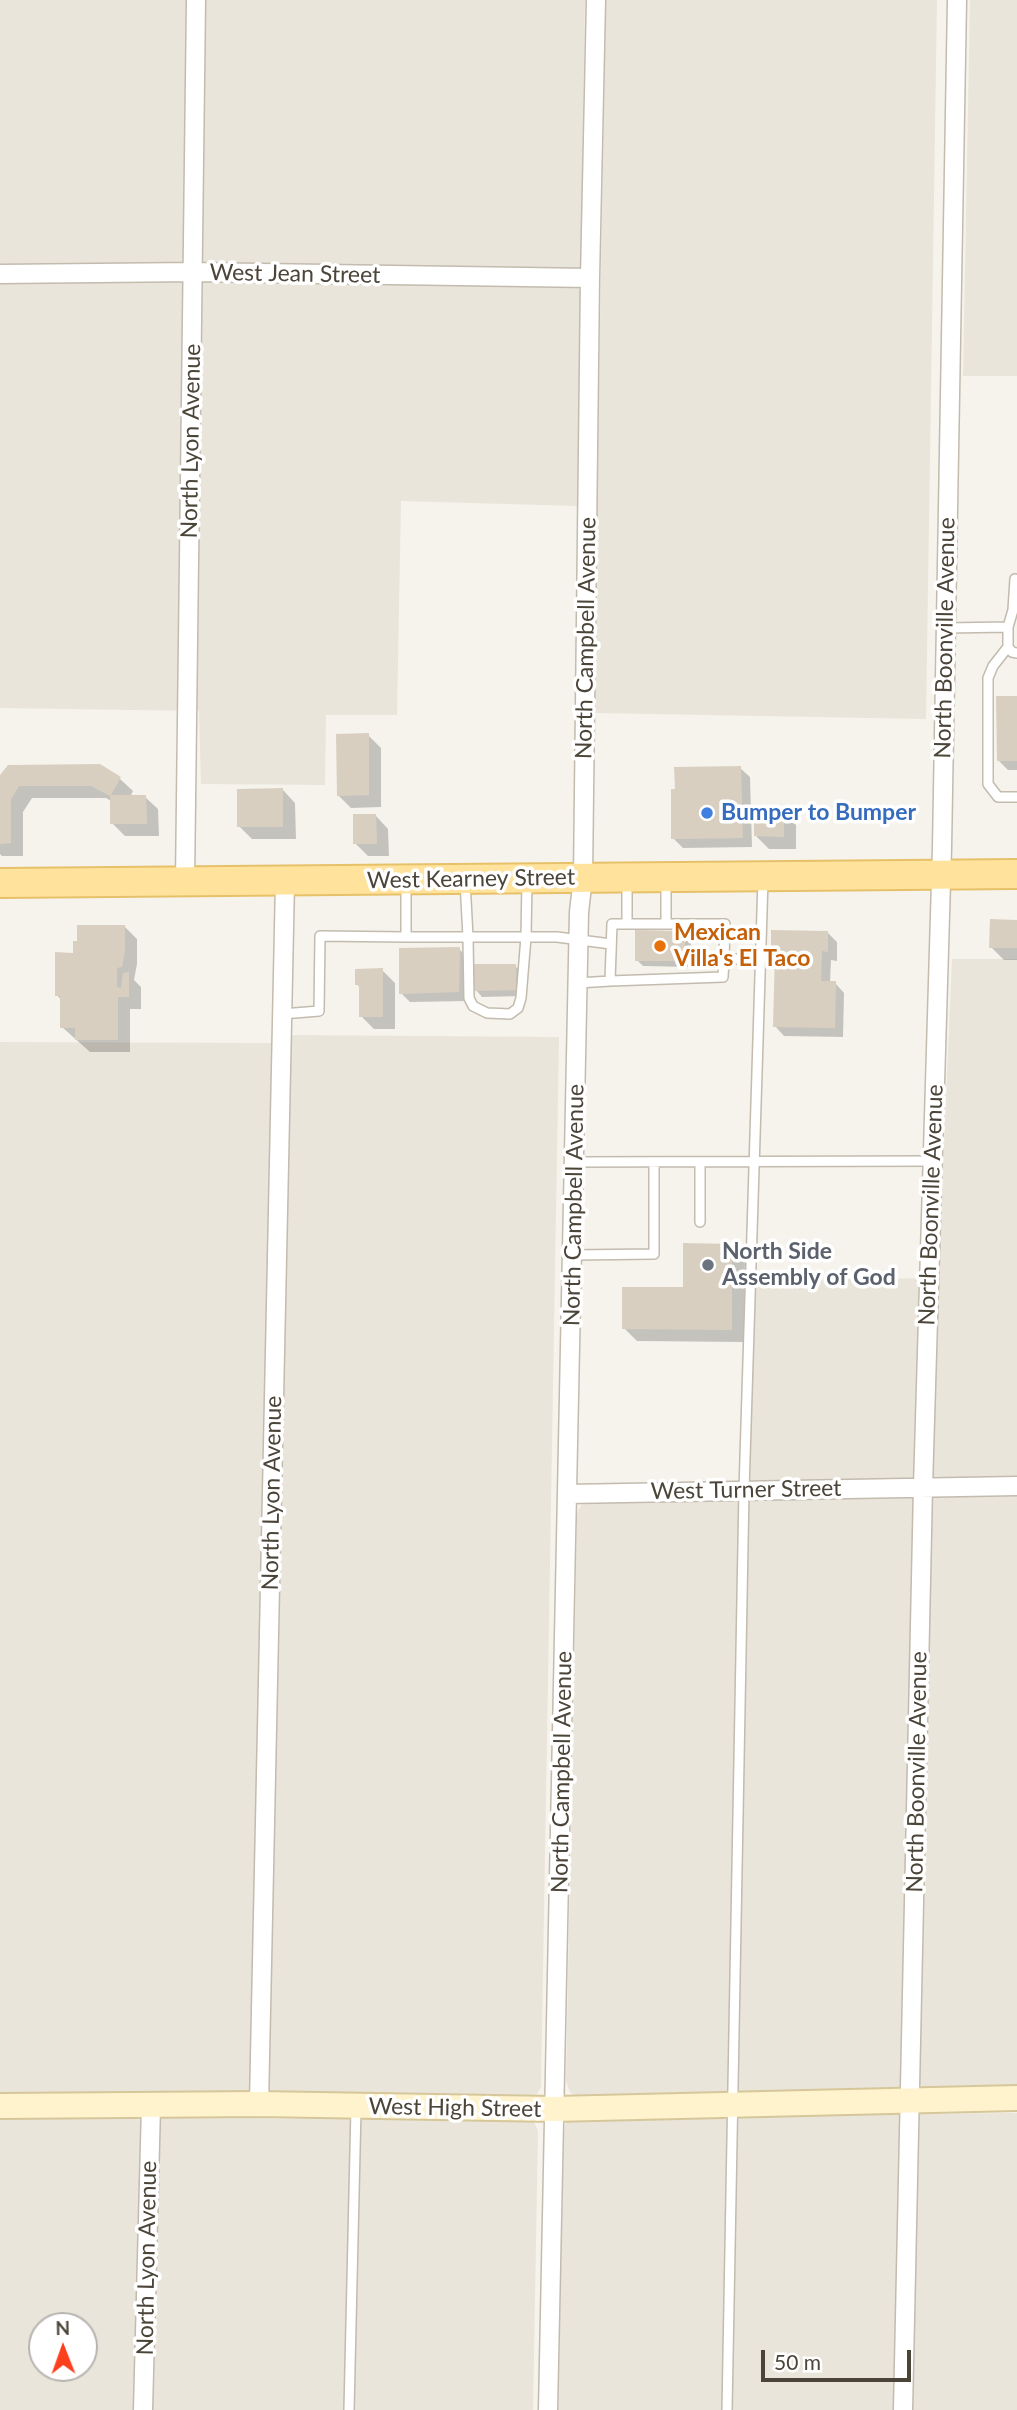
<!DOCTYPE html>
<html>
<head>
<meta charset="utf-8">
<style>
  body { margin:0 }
  #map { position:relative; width:1017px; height:2410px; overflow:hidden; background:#f6f3ec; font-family:Lato,sans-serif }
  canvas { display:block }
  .north { position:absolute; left:28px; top:2312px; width:70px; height:70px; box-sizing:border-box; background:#fff; border:2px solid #b7b4b0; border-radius:50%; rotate:359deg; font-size:19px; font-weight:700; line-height:28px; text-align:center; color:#4b4439 }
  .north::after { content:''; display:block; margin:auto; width:24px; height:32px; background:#fc3f1d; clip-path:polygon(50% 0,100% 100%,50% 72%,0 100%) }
  .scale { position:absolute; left:761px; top:2350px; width:150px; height:32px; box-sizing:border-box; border:4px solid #4b4439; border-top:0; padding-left:9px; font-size:21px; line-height:24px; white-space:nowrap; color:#4b4439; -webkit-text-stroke:5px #fff; paint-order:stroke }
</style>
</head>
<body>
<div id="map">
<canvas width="1017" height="2410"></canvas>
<div class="north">N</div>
<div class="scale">50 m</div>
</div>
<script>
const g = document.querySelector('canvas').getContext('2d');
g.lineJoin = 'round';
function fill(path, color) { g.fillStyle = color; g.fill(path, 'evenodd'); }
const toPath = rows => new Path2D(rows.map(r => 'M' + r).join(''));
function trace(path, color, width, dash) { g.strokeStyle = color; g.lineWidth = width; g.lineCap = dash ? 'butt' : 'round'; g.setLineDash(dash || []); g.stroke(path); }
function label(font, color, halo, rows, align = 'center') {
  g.font = font + ' Lato,sans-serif'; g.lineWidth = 7; g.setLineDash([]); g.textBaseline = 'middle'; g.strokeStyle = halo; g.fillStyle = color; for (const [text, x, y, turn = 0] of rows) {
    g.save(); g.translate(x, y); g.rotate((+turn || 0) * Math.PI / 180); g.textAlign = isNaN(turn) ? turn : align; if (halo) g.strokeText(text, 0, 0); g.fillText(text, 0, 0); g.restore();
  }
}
const residential = toPath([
  [0,0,585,0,577,506,401,501,397,715,326,715,325,785,201,784,199,711,0,708],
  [606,0,937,0,926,719,593,713],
  [970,0,1017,0,1017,376,963,376],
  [952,959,1017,959,1017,2090,577,2097,570,2092,566,2081,577,1513,581,1505,589,1502,749,1499,756,1280,938,1278],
  [294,1035,559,1037,541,2087,537,2094,527,2097,0,2094,0,1042,270,1043],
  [1017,2113,1017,2410,558,2410,564,2131,566,2122,574,2119,588,2117],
  [0,2117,526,2120,534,2122,538,2131,533,2410,0,2410],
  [42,2326,84,2326,84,2368,42,2368]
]);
const shadow = toPath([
  [1017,697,1017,770,1008,770,998,760],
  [368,735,381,748,381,807,351,808,338,795],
  [100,766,120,779,133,791,130,797,145,797,158,809,159,836,125,836,112,823,111,801,106,798,32,798,23,812,23,856,2,856,0,854,0,778],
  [740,768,750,777,752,847,683,848,673,838],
  [283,790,295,803,296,839,252,839,239,826],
  [783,812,796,825,796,849,769,849,756,836],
  [376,816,388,829,389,856,368,856,355,843],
  [1017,922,1017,960,1004,960,991,947],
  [124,926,137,939,137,964,134,980,141,987,141,1009,130,1009,130,1052,90,1052,62,1027,62,1001,57,995,75,954],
  [685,932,691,939,691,967,643,966,637,960],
  [828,933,837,942,837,961,831,960,830,983,835,983,844,993,843,1037,784,1036,775,1026,777,953,772,948],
  [459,949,469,959,468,1001,410,1002,401,993],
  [515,966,521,972,521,996,482,997,476,990],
  [382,970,395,983,395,1029,374,1029,361,1016,360,988,357,984],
  [732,1245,745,1258,744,1342,637,1341,624,1328,685,1289]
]);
const building = toPath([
  [996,696,1017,696,1017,761,997,761],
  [369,733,369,795,337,796,336,734],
  [100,764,121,777,111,795,146,795,147,824,110,824,110,796,91,786,19,786,11,799,11,843,0,844,0,775,8,765],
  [741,766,743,838,671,839,671,789,675,789,674,767],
  [283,788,283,827,237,827,237,789],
  [784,810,784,837,754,836,754,811],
  [353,814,376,814,377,844,353,844],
  [990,919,1017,920,1017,948,989,948],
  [77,925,125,925,125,951,122,967,117,968,117,987,121,988,123,973,129,972,129,997,118,997,118,1040,75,1040,75,1028,60,1028,60,996,55,996,55,952,73,953,73,941,77,941],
  [635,930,685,931,685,961,635,961],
  [771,930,828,931,828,952,822,951,821,981,836,981,835,1028,773,1027,775,951,771,949],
  [460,947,459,992,399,994,399,948],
  [474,964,516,964,516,990,474,991],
  [383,968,383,1017,359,1017,359,985,355,985,355,969],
  [683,1243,732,1244,732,1330,622,1329,622,1287,683,1287]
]);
const lane = toPath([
  [1008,627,1013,610,1015,579],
  [946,628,1008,627,1008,647,1012,652,1017,653],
  [1008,647,993,666,988,678,988,784,998,797,1017,797],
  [527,880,526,937,468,937,469,998,473,1006,487,1013,510,1014,518,1008,521,998,526,937,557,937,611,944],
  [666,880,666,924],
  [627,924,627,880],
  [406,937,468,937,465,881],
  [610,981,723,977,724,959],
  [578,983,610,981,612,924,725,924,724,959,761,959],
  [282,1014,319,1011,320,936,406,937,406,881],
  [575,1162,933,1161],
  [700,1222,700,1162],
  [573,1255,654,1254,654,1162],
  [349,2410,356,2108],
  [727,2410,744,1490,763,879]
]);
const street = toPath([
  [0,274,194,272,590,278],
  [185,881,196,0],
  [568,1494,1017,1486],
  [259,2104,285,881],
  [143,2410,151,2106],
  [548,2410,579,912,583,878,590,278,596,0],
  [903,2410,923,1487,942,848,957,0]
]);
const secondary = toPath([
  [0,2106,259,2104,554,2109,1017,2098]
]);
const primary = toPath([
  [0,883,1017,874]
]);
const markers = [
  [707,813,7,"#3f7fe0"],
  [660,946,7,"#e8710a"],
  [708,1265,7,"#6b7280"]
];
const streetNames = [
  ["West Jean Street",295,274,1],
  ["North Lyon Avenue",191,441,-89],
  ["North Campbell Avenue",586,638,-89],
  ["North Boonville Avenue",945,638,-89],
  ["West Kearney Street",471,879,-1],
  ["North Campbell Avenue",574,1205,-89],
  ["North Boonville Avenue",931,1205,-88],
  ["West Turner Street",746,1490,-1],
  ["North Lyon Avenue",272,1493,-89],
  ["North Campbell Avenue",562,1772,-89],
  ["North Boonville Avenue",917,1772,-89],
  ["West High Street",455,2108,1],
  ["North Lyon Avenue",147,2258,-89]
];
const shopNames = [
  ["Bumper to Bumper",721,813]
];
const foodNames = [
  ["Mexican",674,933],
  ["Villa's El Taco",674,959]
];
const worshipNames = [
  ["North Side",722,1252],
  ["Assembly of God",722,1278]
];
fill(residential, '#eae5da');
fill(shadow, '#0003');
fill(building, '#d8cfc1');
trace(lane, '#c2bbae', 12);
trace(street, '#c2bbae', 21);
trace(secondary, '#d6c79b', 28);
trace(primary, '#e6c16a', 32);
trace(lane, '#fff', 9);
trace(street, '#fff', 18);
trace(secondary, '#fff3cd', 24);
trace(primary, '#ffe39c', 28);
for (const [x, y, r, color] of markers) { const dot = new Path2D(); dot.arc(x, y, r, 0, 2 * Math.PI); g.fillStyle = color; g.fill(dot); trace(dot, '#fff', 2.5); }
label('23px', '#4b4439', '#fff', streetNames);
label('bold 23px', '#366cbe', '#fff', shopNames, 'left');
label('bold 23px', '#c56008', '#fff', foodNames, 'left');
label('bold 23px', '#5b616d', '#fff', worshipNames, 'left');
</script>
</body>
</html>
